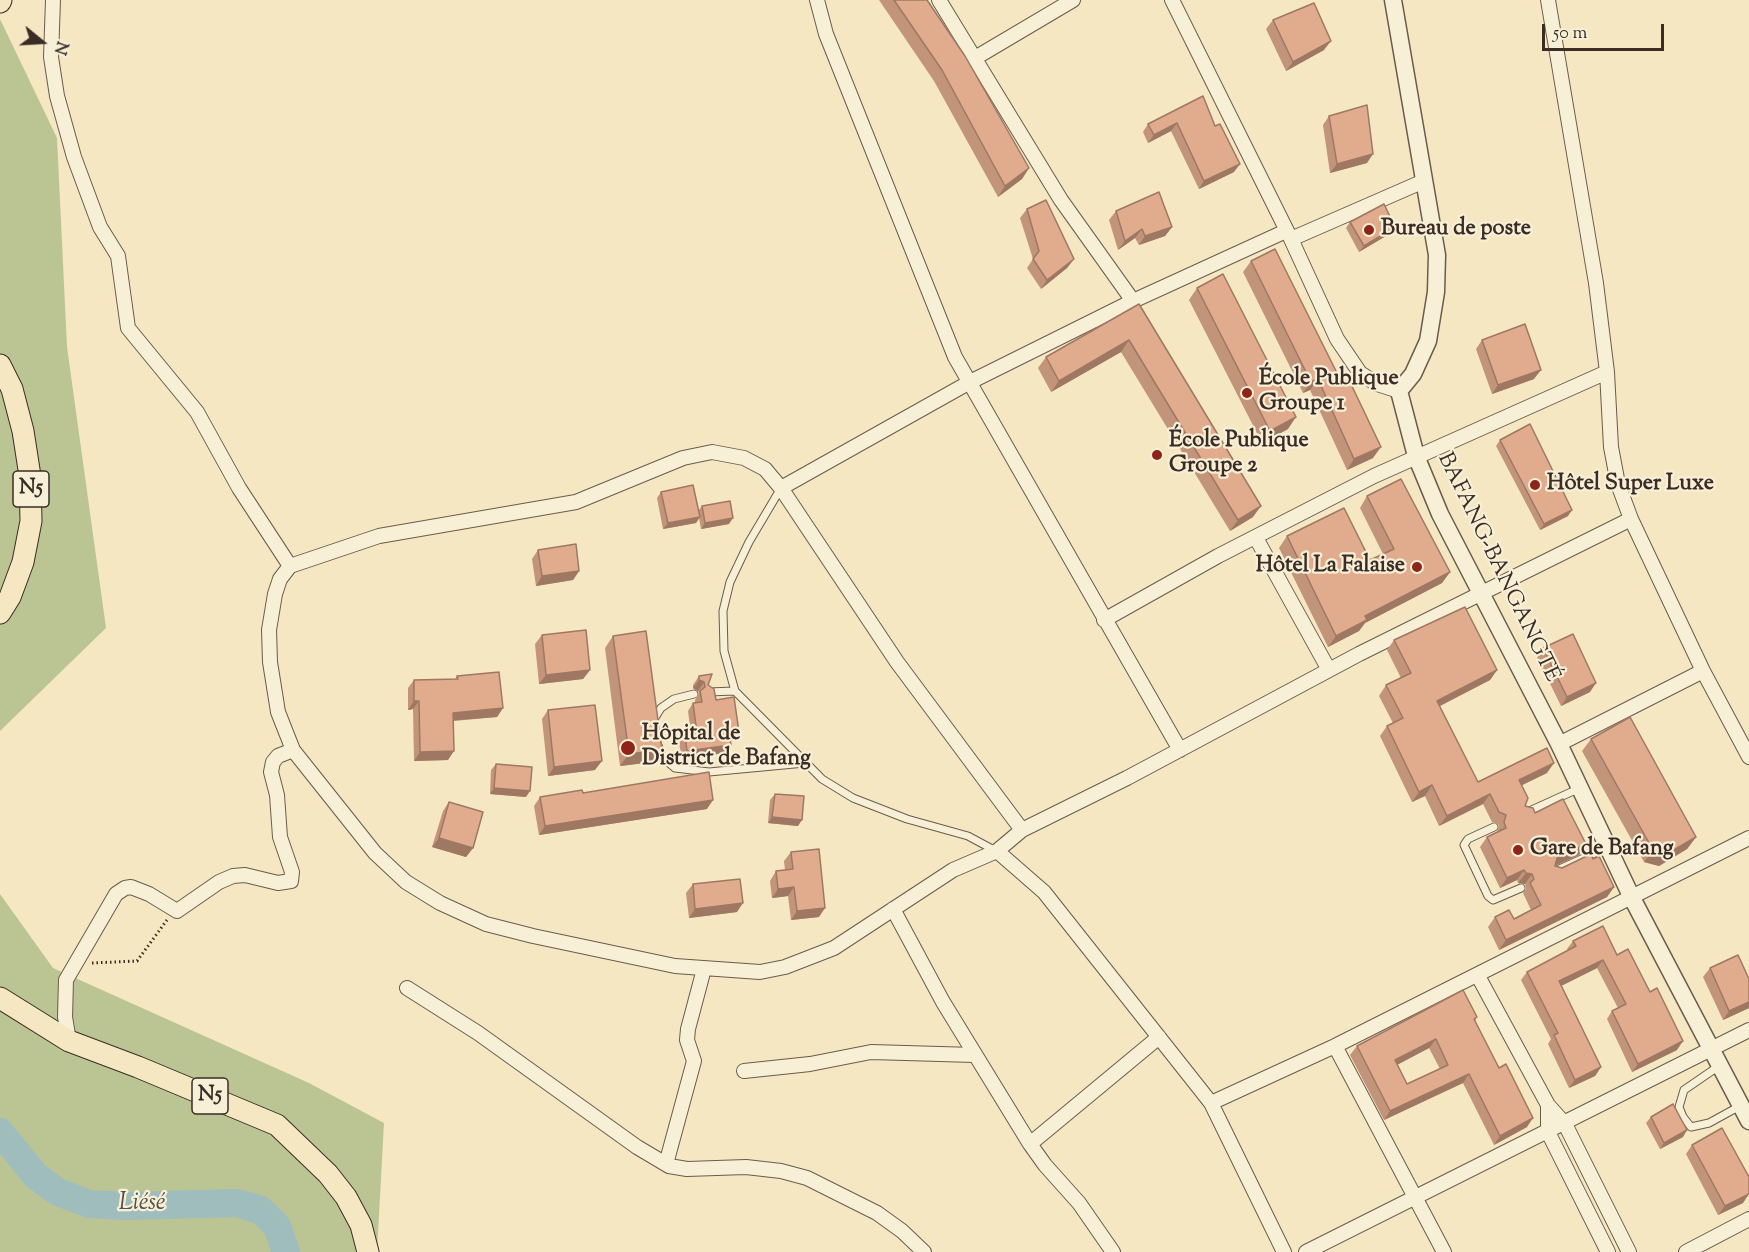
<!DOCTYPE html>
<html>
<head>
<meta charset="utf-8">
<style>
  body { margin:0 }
  #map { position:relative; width:1749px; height:1252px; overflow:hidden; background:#f5e7c2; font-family:"Sorts Mill Goudy",serif }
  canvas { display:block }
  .north { position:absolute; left:12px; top:12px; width:60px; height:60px; -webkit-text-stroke:4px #f8efd7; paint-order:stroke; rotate:108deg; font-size:16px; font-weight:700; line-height:24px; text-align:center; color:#3b2d26 }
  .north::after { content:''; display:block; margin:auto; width:21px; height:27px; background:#3b2d26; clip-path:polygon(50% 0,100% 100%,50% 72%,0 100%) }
  .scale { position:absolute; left:1542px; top:24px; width:122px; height:27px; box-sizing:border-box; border:3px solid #3b2d26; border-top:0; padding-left:8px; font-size:18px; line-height:21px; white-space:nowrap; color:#3b2d26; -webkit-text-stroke:4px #f8efd7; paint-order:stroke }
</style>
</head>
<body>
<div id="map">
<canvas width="1749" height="1252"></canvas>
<div class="north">N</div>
<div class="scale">50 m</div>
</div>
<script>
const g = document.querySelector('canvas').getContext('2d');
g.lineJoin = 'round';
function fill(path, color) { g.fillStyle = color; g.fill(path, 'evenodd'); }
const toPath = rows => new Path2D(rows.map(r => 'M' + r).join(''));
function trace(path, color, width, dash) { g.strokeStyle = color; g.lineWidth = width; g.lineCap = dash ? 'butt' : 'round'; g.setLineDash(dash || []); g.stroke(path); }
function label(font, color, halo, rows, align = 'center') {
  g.font = font + ' "Sorts Mill Goudy",serif'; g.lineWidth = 4.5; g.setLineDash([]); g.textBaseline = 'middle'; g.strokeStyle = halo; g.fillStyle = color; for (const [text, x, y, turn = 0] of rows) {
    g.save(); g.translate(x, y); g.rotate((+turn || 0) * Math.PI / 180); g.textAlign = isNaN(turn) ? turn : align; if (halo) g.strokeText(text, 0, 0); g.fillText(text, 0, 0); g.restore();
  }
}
const green = toPath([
  [0,19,57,138,67,347,106,628,0,731],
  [0,894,53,968,309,1083,384,1123,377,1252,0,1252]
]);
const river = toPath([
  [0,1132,36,1176,58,1192,89,1204,125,1206,237,1203,261,1210,277,1226,286,1252]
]);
const path = toPath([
  [92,963,137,961,167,920]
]);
const service = toPath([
  [781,488,749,542,730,582,723,611,724,651,735,691,822,779,853,798,907,819,968,836,996,851],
  [708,692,735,691],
  [653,721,661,708,674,699,694,694],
  [657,743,663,758,675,768,709,772,805,763],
  [1525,813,1580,788],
  [1494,827,1468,839,1464,845,1488,896,1493,900,1521,888],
  [1555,871,1608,847],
  [1719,1066,1684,1090,1679,1107,1683,1117,1691,1127,1709,1123,1740,1106]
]);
const minor = toPath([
  [53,0,51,57,57,96,74,157,100,227,118,256,128,328,197,412,239,488,290,566],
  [817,0,826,34,955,357,1180,750],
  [939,0,1061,200,1133,301],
  [1172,0,1291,239,1337,339,1360,373,1377,384,1399,391],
  [1548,0,1596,283,1607,372,1611,447,1618,484,1631,519,1703,671,1749,757],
  [975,58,1073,0],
  [1291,239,1424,181],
  [781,488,970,382,1133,301,1286,231],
  [1256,538,1329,670],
  [1104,620,1218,556,1374,476,1607,372],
  [1559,744,1703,671],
  [1022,830,897,662,781,488,765,469,744,458,712,452,683,458,576,502,379,536,290,566,280,579,275,594,269,630,270,662,278,712,293,750,375,853,406,882,440,903,486,924,533,936,675,966,760,972,785,967,834,948,953,870,997,851,1022,830,1127,778,1359,654,1631,519],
  [997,851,1044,892,1211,1103,1335,1046,1749,838],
  [893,909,943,1002,1030,1144,1045,1165,1079,1203,1113,1252],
  [1478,976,1548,1105,1565,1124,1629,1252],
  [407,988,478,1033,637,1147,669,1166,687,1169,746,1167,781,1171,807,1178,877,1213,902,1231,924,1252],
  [69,1041,65,1017,66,980,116,894,125,888,131,887,149,894,177,911,219,882,233,876,245,875,278,883,291,881,292,872,280,837,277,795,271,772,273,762,278,756,293,750],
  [1335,1046,1444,1252],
  [744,1071,810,1064,871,1052,974,1055],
  [1211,1103,1284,1252],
  [1548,1105,1548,1132,1608,1252],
  [1030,1144,1159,1037],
  [666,1164,694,1061,687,1040,688,1029,704,969],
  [1306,1252,1749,1030],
  [1686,1252,1749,1219]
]);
const tertiary = toPath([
  [1393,0,1437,255,1436,292,1428,341,1413,374,1399,391,1416,456,1440,514,1559,744,1632,898,1749,1121]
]);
const trunk = toPath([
  [0,2,1,0],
  [0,365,12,389,23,431,30,476,31,521,23,562,10,597,0,613],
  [0,998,69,1041,138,1067,277,1125,328,1174,346,1197,361,1225,368,1252]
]);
const wall = toPath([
  [879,0,927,0,1029,168,1022,179,998,197,934,81],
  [1273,20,1324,50,1286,71,1266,29],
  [1203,96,1234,172,1199,189,1171,131,1148,143,1143,132,1148,124],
  [1329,116,1367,163,1330,173,1323,125],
  [1027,209,1074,259,1067,268,1041,289,1027,268,1033,259,1020,218],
  [1116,211,1172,227,1165,236,1139,245,1135,238,1118,250,1109,220],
  [1350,222,1391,233,1359,252,1346,228],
  [1251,261,1342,383,1373,458,1347,470,1310,390,1303,393,1243,272],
  [1197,288,1288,429,1262,443,1189,300],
  [1139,304,1253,517,1230,531,1121,352,1051,392,1038,368,1046,357],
  [1482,340,1534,379,1492,394,1476,349],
  [1500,440,1568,516,1540,530,1496,446],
  [661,492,699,510,702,506,729,524,701,529,699,518,696,523,663,529,657,498],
  [1367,496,1450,572,1442,583,1365,623,1359,631,1328,647,1279,548,1287,536,1370,560,1383,554,1360,508],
  [538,550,579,571,573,580,536,586,532,559],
  [542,635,590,670,583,679,539,684,535,644],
  [613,636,662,750,653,762,620,766,605,648],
  [1394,640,1497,670,1490,680,1440,706,1478,782,1547,773,1522,785,1525,806,1535,813,1586,844,1579,855,1555,866,1562,868,1593,859,1614,887,1607,897,1499,950,1488,927,1495,917,1514,919,1531,910,1523,893,1526,889,1525,884,1518,883,1517,880,1500,888,1480,847,1487,837,1497,832,1499,825,1492,822,1483,804,1439,826,1425,796,1412,802,1380,736,1387,726,1393,723,1379,696,1386,685,1401,678,1387,650],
  [1543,648,1590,692,1561,706,1537,657],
  [457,676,503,708,497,717,454,721,448,760,414,761,413,709,408,710,408,688,414,680,455,679],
  [699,676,708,685,716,700,739,732,733,741,730,741,725,753,682,759,679,743,685,735,691,734,688,711,693,703,695,703,695,700,699,693,698,691,693,688,693,685],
  [548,710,595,770,548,776,542,719],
  [1591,739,1696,837,1687,849,1659,866,1644,862,1582,751],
  [496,764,526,797,490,794,491,770],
  [775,794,798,826,768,823,770,800],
  [540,797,707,809,539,835,534,806],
  [449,802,473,848,466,857,432,847,443,811],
  [791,852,819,917,791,920,788,896,772,898,770,881,776,871,785,870,784,861],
  [693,884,737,912,689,918,686,893],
  [1573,941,1617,955,1677,1050,1632,1072,1607,1019,1612,1011,1618,1008,1597,968,1561,986,1601,1067,1595,1076,1569,1088,1548,1044,1551,1039,1521,980,1527,972,1568,951,1567,949],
  [1710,968,1749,1008,1723,1020,1703,977],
  [1477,1017,1475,1021,1527,1127,1494,1145,1463,1083,1384,1120,1350,1055,1357,1046],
  [1429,1048,1440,1069,1407,1084,1397,1065],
  [1651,1117,1683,1137,1660,1149,1646,1123],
  [1692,1145,1743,1203,1718,1215,1686,1154]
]);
const shadedWall = toPath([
  [1331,41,1324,50,1286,71,1293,62],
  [1177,123,1171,131,1148,143,1154,135],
  [1373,154,1367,163,1330,173,1337,164],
  [1240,164,1234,172,1199,189,1204,181],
  [1029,168,1022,179,998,197,1005,186],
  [1172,227,1165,236,1139,245,1145,236],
  [1395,227,1391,233,1359,252,1364,246],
  [1142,229,1135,238,1118,250,1125,241],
  [1074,259,1067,268,1041,289,1047,280],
  [1129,340,1121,352,1051,392,1059,381],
  [1541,370,1534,379,1492,394,1498,385],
  [1318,379,1310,390,1303,393,1311,382],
  [1296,417,1288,429,1262,443,1270,431],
  [1381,447,1373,458,1347,470,1354,459],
  [1261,506,1253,517,1230,531,1238,520],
  [1572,510,1568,516,1540,530,1544,524],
  [700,517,696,523,663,529,668,523],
  [733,518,729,524,701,529,705,523],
  [579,571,573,580,536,586,542,576],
  [1450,572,1442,583,1365,623,1359,631,1328,647,1336,636,1365,616],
  [590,670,583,679,539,684,546,675],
  [1497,670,1490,680,1430,711,1437,701],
  [699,680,704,682,698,691,693,688],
  [1596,683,1590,692,1561,706,1567,697],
  [414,701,419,701,413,709,408,710],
  [503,708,497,717,447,721,453,713],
  [739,732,733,741,723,742,729,734],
  [731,745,725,753,682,759,687,751],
  [662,750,653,762,620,766,629,754],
  [454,751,448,760,414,761,420,752],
  [602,761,595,770,548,776,554,767],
  [1554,763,1547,773,1512,790,1519,780],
  [1432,785,1425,796,1412,802,1419,792],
  [494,788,530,791,526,797,490,794],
  [1490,794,1483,804,1439,826,1447,816],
  [713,800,707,809,539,835,545,826],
  [772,817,802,820,798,826,768,823],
  [1696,837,1687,849,1659,866,1644,862,1653,850],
  [439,838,473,848,466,857,432,847],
  [1586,844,1579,855,1550,868,1557,858],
  [1524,870,1517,880,1500,888,1507,878],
  [1526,873,1532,874,1525,884,1518,883],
  [794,887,788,896,772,898,778,889],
  [1614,887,1607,897,1499,950,1506,940],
  [743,903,737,912,689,918,695,909],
  [825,908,819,917,791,920,797,911],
  [1603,960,1597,968,1553,990,1559,981],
  [1749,1002,1749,1008,1723,1020,1729,1011],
  [1436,1039,1429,1048,1389,1069,1395,1060],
  [1683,1041,1677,1050,1632,1072,1638,1064],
  [1601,1067,1595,1076,1569,1088,1575,1080],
  [1469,1074,1463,1083,1384,1120,1390,1111],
  [1533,1118,1527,1127,1494,1145,1500,1136],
  [1687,1130,1683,1137,1660,1149,1664,1143],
  [1749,1194,1743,1203,1718,1215,1725,1206]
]);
const building = toPath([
  [894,0,927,0,965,56,1029,168,1005,186,942,70,894,0],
  [1314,3,1331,41,1293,62,1273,20,1314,3],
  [1203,96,1215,126,1220,124,1240,164,1204,181,1177,123,1154,135,1148,124,1203,96],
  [1367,105,1373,154,1337,164,1329,116,1367,105],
  [1159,192,1172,227,1145,236,1142,229,1125,241,1116,211,1159,192],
  [1046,200,1074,259,1047,280,1033,259,1039,251,1027,209,1046,200],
  [1384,204,1395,227,1364,246,1350,222,1384,204],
  [1275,249,1342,383,1349,380,1381,447,1354,459,1318,379,1311,382,1251,261,1275,249],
  [1223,274,1296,417,1270,431,1197,288,1223,274],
  [1139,304,1261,506,1238,520,1129,340,1059,381,1046,357,1139,304],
  [1525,324,1541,370,1498,385,1482,340,1525,324],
  [1530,424,1572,510,1544,524,1500,440,1530,424],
  [1401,479,1450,572,1365,616,1367,620,1336,636,1287,536,1344,508,1370,560,1394,549,1367,496,1401,479],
  [693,485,700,517,668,523,661,492,693,485],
  [730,501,733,518,705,523,702,506,730,501],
  [576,544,579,571,542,576,538,550,576,544],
  [1465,607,1497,670,1437,701,1478,782,1547,748,1554,763,1519,780,1528,798,1525,806,1533,808,1535,813,1563,799,1586,844,1557,858,1555,866,1562,868,1591,854,1593,859,1599,856,1614,887,1506,940,1495,917,1509,910,1514,919,1541,905,1530,883,1534,879,1532,874,1526,873,1524,870,1507,878,1487,837,1506,828,1504,822,1506,815,1499,812,1490,794,1447,816,1432,785,1419,792,1387,726,1403,718,1386,685,1411,673,1394,640,1465,607],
  [586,630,590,670,546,675,542,635,586,630],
  [646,631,662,750,629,754,613,636,646,631],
  [1573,634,1596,683,1567,697,1543,648,1573,634],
  [499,672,503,708,453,713,454,751,420,752,419,701,414,701,414,680,458,679,457,676,499,672],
  [712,674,708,685,714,689,716,700,734,697,739,732,729,734,731,745,687,751,685,735,697,733,693,703,702,702,700,691,705,687,704,682,699,680,699,676,712,674],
  [595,705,602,761,554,767,548,710,595,705],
  [1630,717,1696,837,1667,854,1653,850,1591,739,1630,717],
  [496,764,532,767,530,791,494,788,496,764],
  [709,772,713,800,545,826,540,797,582,790,583,793,709,772],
  [775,794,804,796,802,820,772,817,775,794],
  [449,802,483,812,473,848,439,838,449,802],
  [819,849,825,908,797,911,794,887,778,889,776,871,793,869,791,852,819,849],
  [740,879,743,903,695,909,693,884,740,879],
  [1603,926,1617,955,1628,949,1650,992,1657,988,1683,1041,1638,1064,1612,1011,1626,1004,1603,960,1559,981,1601,1067,1575,1080,1554,1035,1558,1033,1527,972,1576,946,1573,941,1603,926],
  [1738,955,1749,979,1749,1002,1729,1011,1710,968,1738,955],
  [1463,990,1477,1017,1474,1019,1499,1068,1506,1064,1533,1118,1500,1136,1469,1074,1390,1111,1357,1046,1463,990],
  [1436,1039,1448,1065,1407,1084,1395,1060,1436,1039],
  [1673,1104,1687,1130,1664,1143,1651,1117,1673,1104],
  [1722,1128,1749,1177,1749,1194,1725,1206,1692,1145,1722,1128]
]);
const markers = [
  [1369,230,6,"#8f2418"],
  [1247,393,6,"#8f2418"],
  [1157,455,6,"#8f2418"],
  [1535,485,6,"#8f2418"],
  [1417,567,6,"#8f2418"],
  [628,748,8,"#8f2418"],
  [1518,850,6,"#8f2418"]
];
const shields = [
  [31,489,36],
  [210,1096,36]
];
const shieldNames = [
  ["N5",31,489],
  ["N5",210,1096]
];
const poiNames = [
  ["Bureau de poste",1381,230],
  ["École Publique",1259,380],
  ["Groupe 1",1259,405],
  ["École Publique",1169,442],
  ["Groupe 2",1169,467],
  ["Hôtel Super Luxe",1547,485],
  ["Hôtel La Falaise",1405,567,"right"],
  ["Hôpital de",642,735],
  ["District de Bafang",642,760],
  ["Gare de Bafang",1530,850]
];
const streetNames = [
  ["BAFANG-BANGANGTÉ",1497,568,64]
];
const waterNames = [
  ["Liésé",142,1205]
];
fill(green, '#bbc593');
trace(river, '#a0bdbd', 28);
trace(service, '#6a5c4d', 9);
trace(minor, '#6a5c4d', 16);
trace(tertiary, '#6a5c4d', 19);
trace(trunk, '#3b2d26', 23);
trace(path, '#3b2d26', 3, [1.5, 3]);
trace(service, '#f8efd7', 7);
trace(minor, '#f8efd7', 14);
trace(tertiary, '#f8efd7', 16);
trace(trunk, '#f5e7c2', 21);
fill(wall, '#c29479');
fill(shadedWall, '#9e7863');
fill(building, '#e1ac8d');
trace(building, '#9e7863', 1.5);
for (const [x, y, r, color] of markers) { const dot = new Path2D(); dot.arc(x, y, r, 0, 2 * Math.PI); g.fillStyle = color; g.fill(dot); trace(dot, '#f8efd7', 2); }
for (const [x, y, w] of shields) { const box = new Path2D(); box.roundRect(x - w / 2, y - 18, w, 36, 4.5); g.fillStyle = '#f8efd7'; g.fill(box); trace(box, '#3b2d26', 1.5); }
label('bold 21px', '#3b2d26', null, shieldNames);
label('bold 22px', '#3b2d26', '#f8efd7', poiNames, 'left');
label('22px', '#3b2d26', '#f8efd7', streetNames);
label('italic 24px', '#54514c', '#f8efd7', waterNames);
</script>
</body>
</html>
